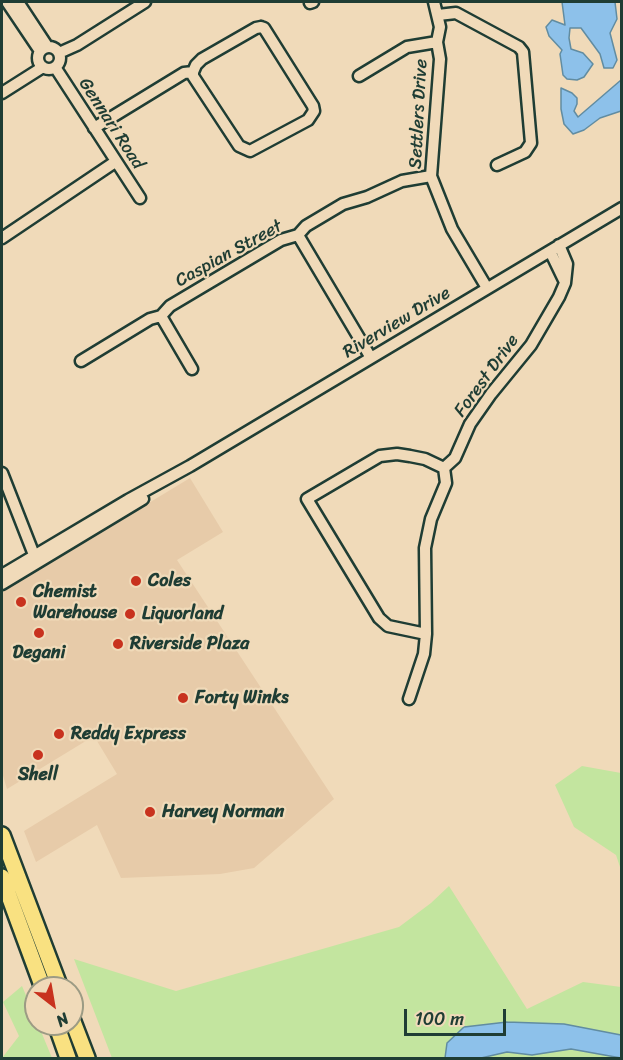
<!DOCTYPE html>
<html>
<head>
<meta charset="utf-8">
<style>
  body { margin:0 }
  #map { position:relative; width:623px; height:1060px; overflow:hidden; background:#f0dab9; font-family:Sriracha,sans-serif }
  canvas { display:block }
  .frame { position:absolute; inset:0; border:3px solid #1f3d34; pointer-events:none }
  .north { position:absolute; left:24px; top:976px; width:60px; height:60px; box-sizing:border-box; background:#f0dab9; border:2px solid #9c9b84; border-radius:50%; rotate:149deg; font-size:16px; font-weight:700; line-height:24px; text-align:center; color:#1f3d34 }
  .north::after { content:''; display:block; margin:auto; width:21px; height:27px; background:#c8321e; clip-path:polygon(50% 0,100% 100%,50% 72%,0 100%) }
  .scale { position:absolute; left:404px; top:1009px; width:102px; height:27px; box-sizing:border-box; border:3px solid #1f3d34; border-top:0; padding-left:8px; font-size:18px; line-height:21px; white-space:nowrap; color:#1f3d34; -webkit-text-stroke:4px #f0dab9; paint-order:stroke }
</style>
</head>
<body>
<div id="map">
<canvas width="623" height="1060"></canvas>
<div class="frame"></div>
<div class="north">N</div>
<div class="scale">100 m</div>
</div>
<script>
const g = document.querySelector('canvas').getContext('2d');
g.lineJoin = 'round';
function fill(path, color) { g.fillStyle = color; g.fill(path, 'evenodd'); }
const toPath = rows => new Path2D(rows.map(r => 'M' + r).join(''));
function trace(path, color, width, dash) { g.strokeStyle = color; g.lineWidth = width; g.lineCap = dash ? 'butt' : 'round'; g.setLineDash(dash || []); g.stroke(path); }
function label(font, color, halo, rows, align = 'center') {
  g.font = font + ' Sriracha,sans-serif'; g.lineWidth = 4.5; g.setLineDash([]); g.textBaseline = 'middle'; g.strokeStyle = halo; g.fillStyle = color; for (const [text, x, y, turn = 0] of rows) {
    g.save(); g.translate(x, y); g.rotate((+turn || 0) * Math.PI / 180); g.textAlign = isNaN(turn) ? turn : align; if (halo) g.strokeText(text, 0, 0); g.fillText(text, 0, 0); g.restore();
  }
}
const built = toPath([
  [190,478,223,532,177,560,334,799,254,868,220,874,121,878,97,825,36,862,24,831,117,774,94,736,7,789,2,772,2,592]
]);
const green = toPath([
  [582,766,621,773,621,870,616,855,574,827,555,785],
  [449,886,527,1009,583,982,621,987,621,1058,112,1058,74,959,176,991,399,927,431,903],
  [22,986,36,1019,36,1024,38,1024,52,1058,2,1058,19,1036,3,1002]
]);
const water = toPath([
  [562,2,615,2,617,19,610,33,617,60,613,68,604,68,600,54,581,28,570,28,569,38,571,49,583,53,593,64,584,77,577,80,567,79,563,75,560,54,562,50,549,36,546,27,552,20,565,25,562,2],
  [621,80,621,111,600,118,584,130,573,134,564,124,561,109,561,88,572,93,577,98,577,104,574,111,578,117,621,80],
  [507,1022,564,1024,621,1035,621,1058,571,1049,532,1055,507,1052,481,1058,445,1058,447,1043,464,1027,507,1022]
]);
const minor = toPath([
  [7,2,40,51],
  [18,2,47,46],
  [434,2,440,27,437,42,440,59,431,176,452,229,487,288],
  [310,3,313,2],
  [438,15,456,13,519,47,523,52,531,143,525,152,497,165],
  [261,27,264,28,313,106,314,111,308,120,250,151,239,146,193,76,193,72,196,65,202,59,256,28,261,27],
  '38 58a11 11 0 1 1 22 0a11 11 0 1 1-22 0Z',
  [59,53,77,45,145,2],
  [55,67,140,198],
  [359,76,407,47,437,42],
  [2,93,43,67],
  [94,128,184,73,193,72],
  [298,235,371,358],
  [2,238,115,162],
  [550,251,564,280],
  [161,316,192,369],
  [81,361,150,319,161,316,170,306,281,240,298,235,306,226,343,204,367,197,402,181,431,176],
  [2,473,36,560],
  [2,575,128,500,190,466,622,208],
  [2,584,143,499],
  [426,634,388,626,379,618,307,499,380,456,397,454,410,456,425,459,444,468],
  [409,699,424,654,426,634,425,548,431,519,446,483,444,468,455,458,470,424,491,394,531,345,559,297,565,283,567,264,559,245]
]);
const highway = toPath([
  [2,835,60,988],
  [2,877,43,988],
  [72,1019,87,1058],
  [56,1024,68,1058]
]);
const markers = [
  [136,581,6,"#c8321e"],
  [21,602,6,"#c8321e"],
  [130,614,6,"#c8321e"],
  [39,633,6,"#c8321e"],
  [118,644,6,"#c8321e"],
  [183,698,6,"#c8321e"],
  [59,734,6,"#c8321e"],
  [38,755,6,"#c8321e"],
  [150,812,6,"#c8321e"]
];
const streetNames = [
  ["Settlers Drive",419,114,-87],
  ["Gennari Road",111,124,57],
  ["Caspian Street",229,254,-29],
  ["Riverview Drive",397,323,-31],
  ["Forest Drive",487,376,-54]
];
const poiNames = [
  ["Coles",148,581],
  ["Chemist",33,592],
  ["Warehouse",33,613],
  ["Liquorland",142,614],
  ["Riverside Plaza",130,644],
  ["Degani",39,653,"center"],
  ["Forty Winks",195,698],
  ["Reddy Express",71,734],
  ["Shell",38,775,"center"],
  ["Harvey Norman",162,812]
];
fill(built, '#e7cba9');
fill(green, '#c3e59f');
fill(water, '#8dc1ea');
trace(water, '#618ca1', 1.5);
trace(minor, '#1f3d34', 15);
trace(highway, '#1f3d34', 20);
trace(minor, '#f0dab9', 10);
trace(highway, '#f9e181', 15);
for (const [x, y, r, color] of markers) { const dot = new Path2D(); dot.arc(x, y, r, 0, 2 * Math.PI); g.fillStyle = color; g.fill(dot); trace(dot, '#f0dab9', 2); }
label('18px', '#1f3d34', '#f0dab9', streetNames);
label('bold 18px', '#1f3d34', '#f0dab9', poiNames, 'left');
</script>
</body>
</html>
